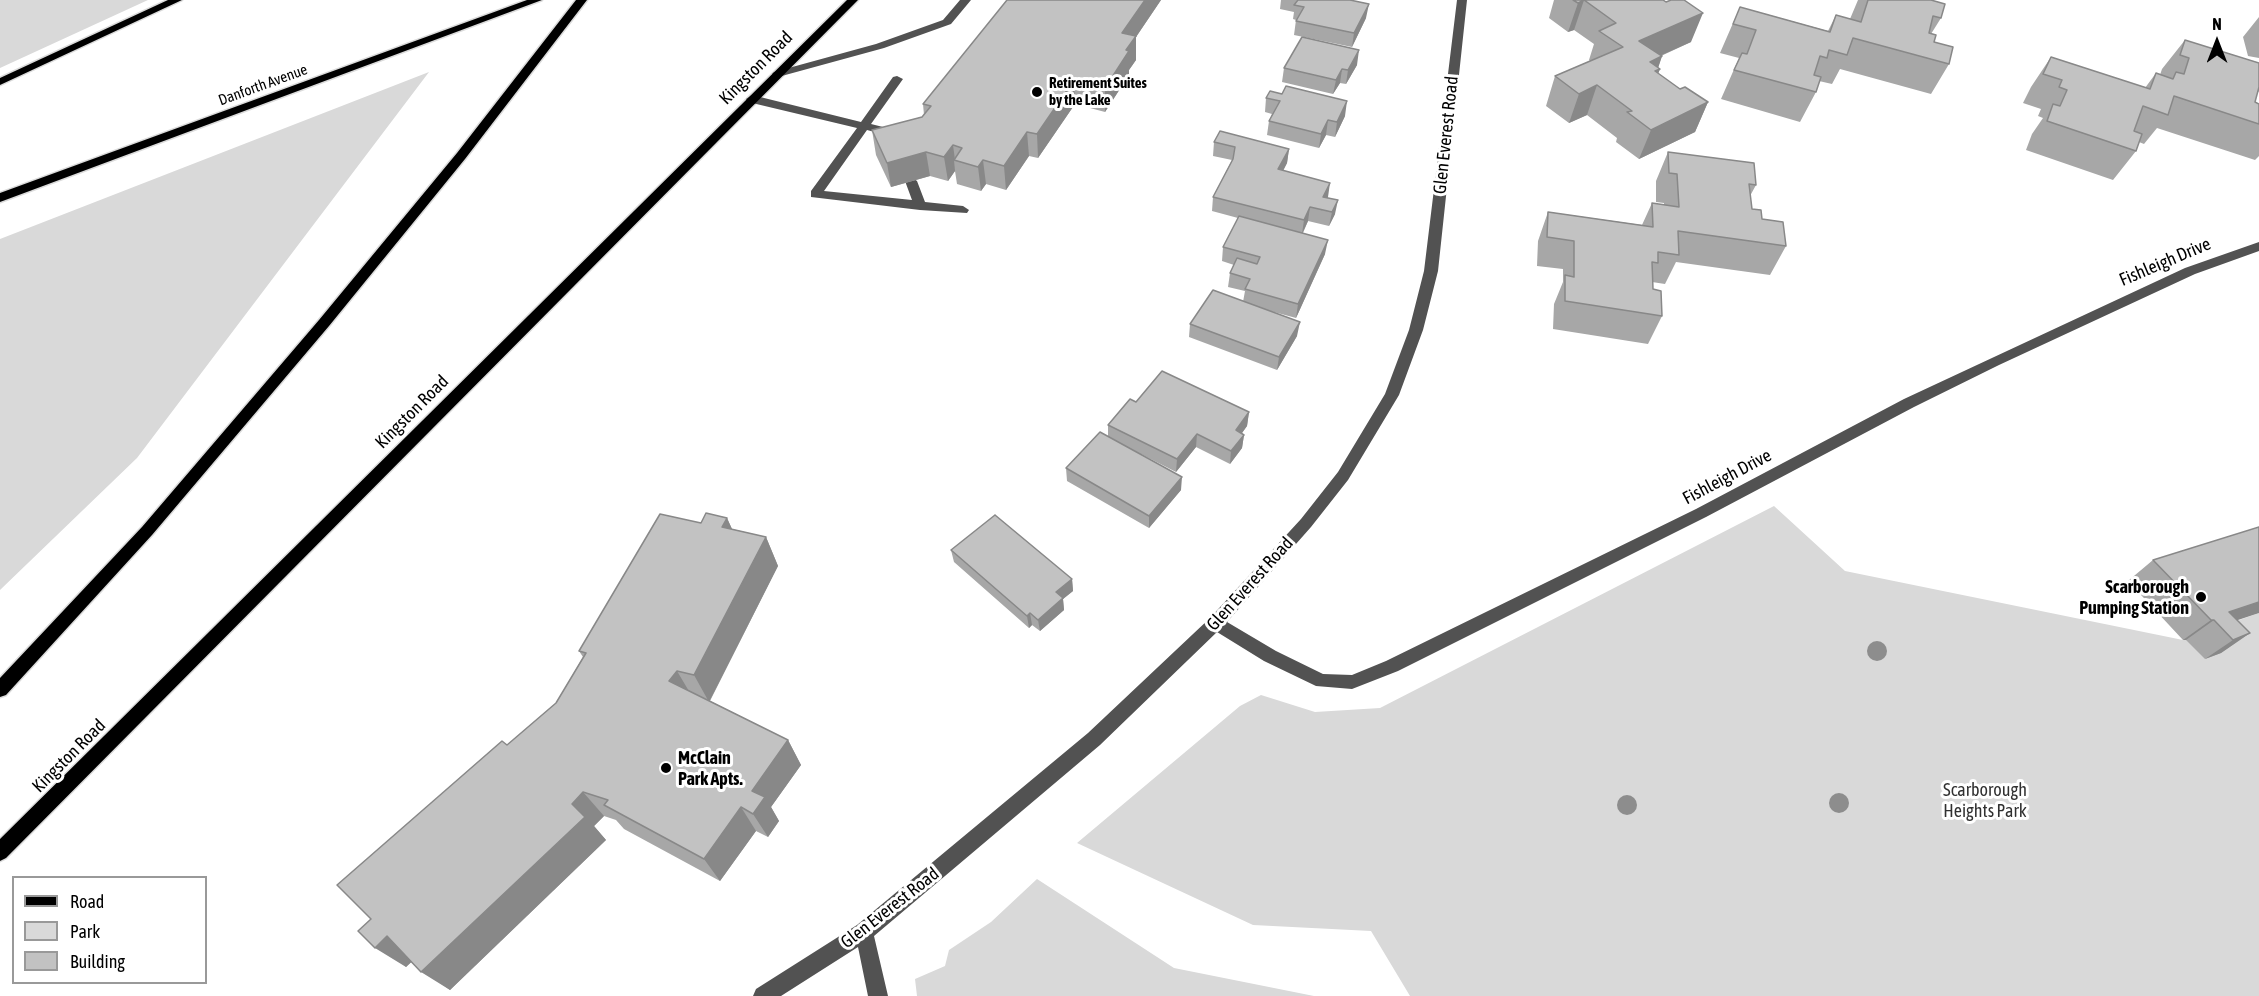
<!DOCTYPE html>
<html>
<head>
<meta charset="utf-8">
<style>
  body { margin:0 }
  #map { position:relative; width:2259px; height:996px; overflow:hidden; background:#fff; font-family:"Asap Condensed",sans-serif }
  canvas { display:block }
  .legend { position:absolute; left:12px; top:876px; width:195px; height:108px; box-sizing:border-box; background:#fff; border:2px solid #999; margin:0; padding:8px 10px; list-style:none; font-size:18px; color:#000 }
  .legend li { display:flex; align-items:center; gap:12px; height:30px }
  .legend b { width:30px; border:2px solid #999 }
  .north { position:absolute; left:2187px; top:12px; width:60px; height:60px; -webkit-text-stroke:4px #fff; paint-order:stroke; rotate:0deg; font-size:16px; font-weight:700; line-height:24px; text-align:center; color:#000 }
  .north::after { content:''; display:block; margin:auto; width:21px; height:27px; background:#000; clip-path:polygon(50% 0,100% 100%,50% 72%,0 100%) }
</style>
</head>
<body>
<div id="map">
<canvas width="2259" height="996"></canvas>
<ul class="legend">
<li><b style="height:8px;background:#000"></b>Road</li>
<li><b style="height:16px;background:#d9d9d9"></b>Park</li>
<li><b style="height:16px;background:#c2c2c2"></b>Building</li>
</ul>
<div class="north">N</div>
</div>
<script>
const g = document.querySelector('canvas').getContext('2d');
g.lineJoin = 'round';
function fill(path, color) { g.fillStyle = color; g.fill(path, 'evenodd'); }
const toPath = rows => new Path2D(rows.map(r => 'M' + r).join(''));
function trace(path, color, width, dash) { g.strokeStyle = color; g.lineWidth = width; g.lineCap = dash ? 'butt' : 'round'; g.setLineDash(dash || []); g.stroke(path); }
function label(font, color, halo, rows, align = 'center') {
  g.font = font + ' "Asap Condensed",sans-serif'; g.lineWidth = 6; g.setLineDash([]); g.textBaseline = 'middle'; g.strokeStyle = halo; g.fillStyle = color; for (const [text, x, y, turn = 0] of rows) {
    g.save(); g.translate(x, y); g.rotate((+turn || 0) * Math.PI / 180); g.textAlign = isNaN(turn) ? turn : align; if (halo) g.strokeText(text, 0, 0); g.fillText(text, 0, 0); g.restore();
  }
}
const green = toPath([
  [0,0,148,0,0,68],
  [429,72,137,458,0,590,0,239],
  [1774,506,1845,571,2183,640,2259,613,2259,996,1410,996,1371,931,1253,925,1077,843,1240,706,1261,695,1315,712,1380,708],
  [1037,879,1174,968,1314,996,917,996,915,979,945,966,949,950,991,922]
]);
const minor = toPath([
  [960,0,971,0,951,24,884,48,778,77,772,74,774,72,876,44,943,20,960,0],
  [1457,0,1467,0,1438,271,1423,330,1399,395,1348,480,1311,527,1227,622,1276,651,1323,674,1352,675,1386,661,1696,509,1904,399,2185,268,2259,242,2259,251,2195,274,1999,365,1914,407,1706,517,1398,671,1352,689,1316,686,1264,661,1217,632,1100,745,874,936,888,996,868,996,858,947,781,996,753,996,756,989,857,925,1088,733,1210,618,1301,519,1338,472,1385,394,1409,330,1424,271,1457,0],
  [897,76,903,79,871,124,895,130,899,138,893,142,889,141,886,135,867,130,824,191,912,200,905,181,911,177,917,181,925,202,963,206,969,210,967,213,920,210,811,197,811,191,857,128,748,102,746,99,752,95,861,122,893,77,897,76]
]);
const major = toPath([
  [168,0,182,0,0,85,0,78,168,0],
  [527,0,542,0,0,202,0,193,527,0],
  [576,0,587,0,465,159,329,326,152,535,6,695,0,697,0,678,142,527,319,320,457,153,576,0],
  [847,0,858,0,6,858,0,861,0,839,847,0]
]);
const trees = [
  [1877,651],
  [1839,803],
  [1627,805]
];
const wall = toPath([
  [1007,0,1161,0,1136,37,1136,60,1129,70,1129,75,1105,112,1075,104,1038,158,1029,156,1006,190,986,184,981,191,957,184,955,171,948,181,930,176,891,187,876,155,872,130,922,117,924,115,923,104],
  [1281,0,1350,0,1366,18,1352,47,1294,35,1296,20,1293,19,1294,12,1280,9],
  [1554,0,1663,0,1691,42,1661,56,1662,56,1658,68,1660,69,1658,73,1680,89,1708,102,1695,132,1639,159,1616,142,1617,138,1587,115,1569,123,1546,106,1555,76,1590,61,1589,60,1594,44,1574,30,1568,32,1549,18],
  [1858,0,1931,0,1941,18,1931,34,1934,42,1949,64,1931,94,1840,69,1832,84,1819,81,1816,92,1800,122,1721,99,1739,58,1720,53,1740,7,1828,31,1836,15,1850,19],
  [2259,17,2259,58,2248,56,2243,37],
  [2185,40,2259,63,2259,91,2257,94,2255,102,2259,104,2259,156,2255,160,2157,128,2144,144,2139,142,2136,151,2113,180,2026,150,2032,134,2043,118,2038,116,2041,109,2023,103,2031,87,2051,57,2145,88,2156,73,2160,75,2162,69],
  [1357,65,1346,84,1340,83,1333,94,1282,82,1284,68],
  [1282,94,1345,116,1335,137,1326,135,1319,148,1267,135,1269,121,1272,114,1265,112,1266,98],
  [1214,142,1289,149,1287,163,1283,171,1328,197,1327,198,1335,214,1329,226,1308,221,1303,233,1325,254,1296,318,1263,309,1297,336,1277,370,1189,337,1190,324,1243,302,1245,291,1228,287,1230,273,1234,265,1222,261,1223,247,1238,218,1212,211,1213,197,1232,160,1213,156],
  [1668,152,1756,185,1750,196,1752,209,1786,246,1770,275,1676,262,1665,284,1652,282,1653,289,1662,316,1648,344,1553,329,1554,304,1563,282,1563,269,1537,266,1538,241,1548,212,1642,225,1652,203,1664,205,1664,203,1656,202,1656,181],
  [1136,402,1249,412,1247,426,1242,433,1244,435,1242,448,1230,464,1196,447,1176,472,1141,454,1181,490,1149,528,1067,481,1066,468,1108,437,1108,425],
  [727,518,732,529,766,537,778,566,710,701,788,740,801,765,771,807,779,821,768,837,756,831,720,881,624,829,616,820,604,816,594,826,606,840,450,990,411,962,406,967,371,919,507,745,556,703,583,657,579,651],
  [951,550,1072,579,1073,591,1063,599,1064,610,1040,631,1032,625,1029,628,954,562],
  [2153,560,2237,620,2250,633,2221,653,2205,659,2186,640,2183,640,2128,581]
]);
const shadedWall = toPath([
  [1145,0,1161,0,1136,37,1136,60,1129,70,1129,75,1105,112,1105,88,1122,33],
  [1584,0,1574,30,1568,32,1578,3],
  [1369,4,1366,18,1352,47,1354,33],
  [1703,13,1691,42,1628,70,1639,41],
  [1359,50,1357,65,1346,84,1348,70],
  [1662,56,1657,71,1660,69,1648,99,1650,62],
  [1342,69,1340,83,1333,94,1336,80],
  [1074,80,1075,104,1038,158,1037,134],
  [1597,85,1587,115,1569,123,1579,94],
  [1347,101,1345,116,1335,137,1337,122],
  [1708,102,1695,132,1639,159,1651,130],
  [1328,120,1326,135,1319,148,1321,134],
  [1027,132,1029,156,1006,190,1004,166],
  [953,145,955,160,954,160,955,171,948,181,944,157],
  [1289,149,1287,163,1276,184,1278,169],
  [926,152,930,176,891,187,887,163],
  [983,160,986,184,981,191,978,167],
  [1330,183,1328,197,1321,211,1323,197],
  [1338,200,1335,214,1329,226,1332,212],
  [1310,207,1308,221,1302,234,1304,220],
  [1328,240,1325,254,1296,318,1298,304],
  [1300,322,1297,336,1277,370,1279,357],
  [1249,412,1247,426,1234,444,1236,430],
  [1197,434,1196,447,1176,472,1177,459],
  [1244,435,1242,448,1230,464,1231,451],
  [1182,477,1181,490,1149,528,1149,516],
  [727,518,740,547,722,527],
  [766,537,778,566,709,702,694,675],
  [1072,579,1073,591,1063,599,1064,610,1040,631,1038,620,1056,592],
  [2259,602,2259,613,2220,626,2229,612],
  [1030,613,1032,625,1029,628,1027,616],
  [2211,620,2214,620,2186,640,2183,640],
  [2250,633,2221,653,2205,659,2233,640],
  [677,671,693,698,669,681],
  [788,740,801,765,771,807,779,821,768,837,753,814,752,791],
  [583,792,604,816,594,826,606,840,450,990,421,972],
  [741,807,756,831,720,881,704,859],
  [387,936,418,956,406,967,375,948]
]);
const building = toPath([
  [1007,0,1145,0,1122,33,1136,36,1126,50,1129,51,1105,88,1074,80,1037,134,1027,132,1004,166,983,160,978,167,954,160,962,148,953,145,944,157,926,152,887,163,872,130,922,117,931,106,923,104,1007,0],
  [1298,0,1350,0,1369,4,1354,33,1296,21,1304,7,1294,5,1298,0],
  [1573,0,1663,0,1666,2,1671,0,1684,0,1703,13,1639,41,1662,56,1650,62,1660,69,1655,71,1680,89,1685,87,1708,102,1651,130,1627,112,1632,111,1597,85,1579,94,1555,76,1623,47,1599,31,1616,23,1584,0,1578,3,1573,0],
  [1868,0,1931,0,1945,4,1941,18,1933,16,1929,33,1936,35,1934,42,1953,47,1949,64,1853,38,1847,55,1829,50,1827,58,1820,56,1814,75,1821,77,1816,92,1734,70,1742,53,1747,54,1756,30,1733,24,1740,7,1830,32,1836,15,1861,22,1868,0],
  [1302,37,1359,50,1348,70,1342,69,1336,80,1284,68,1302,37],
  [2185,40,2259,63,2259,87,2255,102,2259,104,2259,124,2174,96,2168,115,2143,106,2134,131,2142,134,2136,151,2047,121,2053,104,2060,106,2067,90,2059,87,2062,80,2043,74,2051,57,2150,89,2156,73,2173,79,2176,72,2184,74,2189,58,2180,55,2185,40],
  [1286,86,1347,101,1337,122,1328,120,1321,134,1269,121,1280,101,1266,98,1270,91,1282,94,1286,86],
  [1220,131,1289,149,1278,169,1330,183,1323,197,1338,200,1332,212,1310,207,1304,220,1213,197,1233,159,1235,147,1214,142,1220,131],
  [1668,152,1754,163,1756,185,1749,184,1752,209,1761,210,1762,219,1783,222,1786,246,1678,231,1679,255,1658,252,1658,263,1652,262,1653,289,1661,291,1662,316,1565,301,1565,275,1574,277,1574,241,1547,237,1548,212,1653,227,1652,203,1679,207,1677,174,1669,173,1668,152],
  [1239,216,1328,240,1298,304,1245,289,1250,279,1230,273,1237,258,1257,264,1260,257,1223,247,1239,216],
  [1213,290,1300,322,1279,357,1190,324,1213,290],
  [1162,371,1249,412,1236,430,1244,435,1231,451,1197,434,1177,459,1108,425,1130,399,1136,402,1162,371],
  [1100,432,1182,477,1149,516,1066,468,1100,432],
  [706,513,727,518,722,527,766,537,694,675,677,671,669,681,788,740,752,791,765,797,753,814,741,807,704,859,604,805,608,800,583,792,572,804,585,817,421,972,387,936,375,948,358,931,371,919,337,885,502,741,507,745,556,703,586,653,579,651,660,514,701,523,706,513],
  [995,515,1072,579,1056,592,1063,598,1038,620,1030,613,1027,616,951,550,995,515],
  [2259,527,2259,602,2229,612,2250,633,2233,640,2214,620,2211,620,2153,560,2259,527]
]);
const markers = [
  [1037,92,6,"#000"],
  [2201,597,6,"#000"],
  [666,768,6,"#000"]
];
const farPoinames = [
  ["Retirement Suites",1049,83],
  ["by the Lake",1049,100]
];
const farStreetnames = [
  ["Danforth Avenue",263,85,-20]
];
const streetNames = [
  ["Kingston Road",756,68,-45],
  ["Glen Everest Road",1446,135,-84],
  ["Fishleigh Drive",2165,262,-23],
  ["Kingston Road",412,412,-45],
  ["Fishleigh Drive",1727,477,-28],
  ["Glen Everest Road",1250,584,-48],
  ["Kingston Road",69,756,-45],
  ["Glen Everest Road",890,908,-38]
];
const poiNames = [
  ["Scarborough",2189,587],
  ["Pumping Station",2189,608],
  ["McClain",678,758,"left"],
  ["Park Apts.",678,779,"left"]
];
const parkNames = [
  ["Scarborough",1985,790],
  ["Heights Park",1985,811]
];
fill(green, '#d9d9d9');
trace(major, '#dbdbdb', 3);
fill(minor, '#525252');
fill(major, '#000');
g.fillStyle = '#8d8d8d';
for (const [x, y] of trees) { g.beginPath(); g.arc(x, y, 10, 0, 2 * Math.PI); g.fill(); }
fill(wall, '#a7a7a7');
fill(shadedWall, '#888');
fill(building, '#c2c2c2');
trace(building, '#888', 1.5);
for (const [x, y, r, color] of markers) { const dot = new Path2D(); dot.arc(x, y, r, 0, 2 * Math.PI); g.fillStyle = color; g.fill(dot); trace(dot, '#fff', 2); }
label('bold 15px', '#000', '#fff', farPoinames, 'left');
label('15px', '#000', '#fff', farStreetnames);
label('18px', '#000', '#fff', streetNames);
label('bold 18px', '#000', '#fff', poiNames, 'right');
label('18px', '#303030', '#fff', parkNames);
</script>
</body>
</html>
